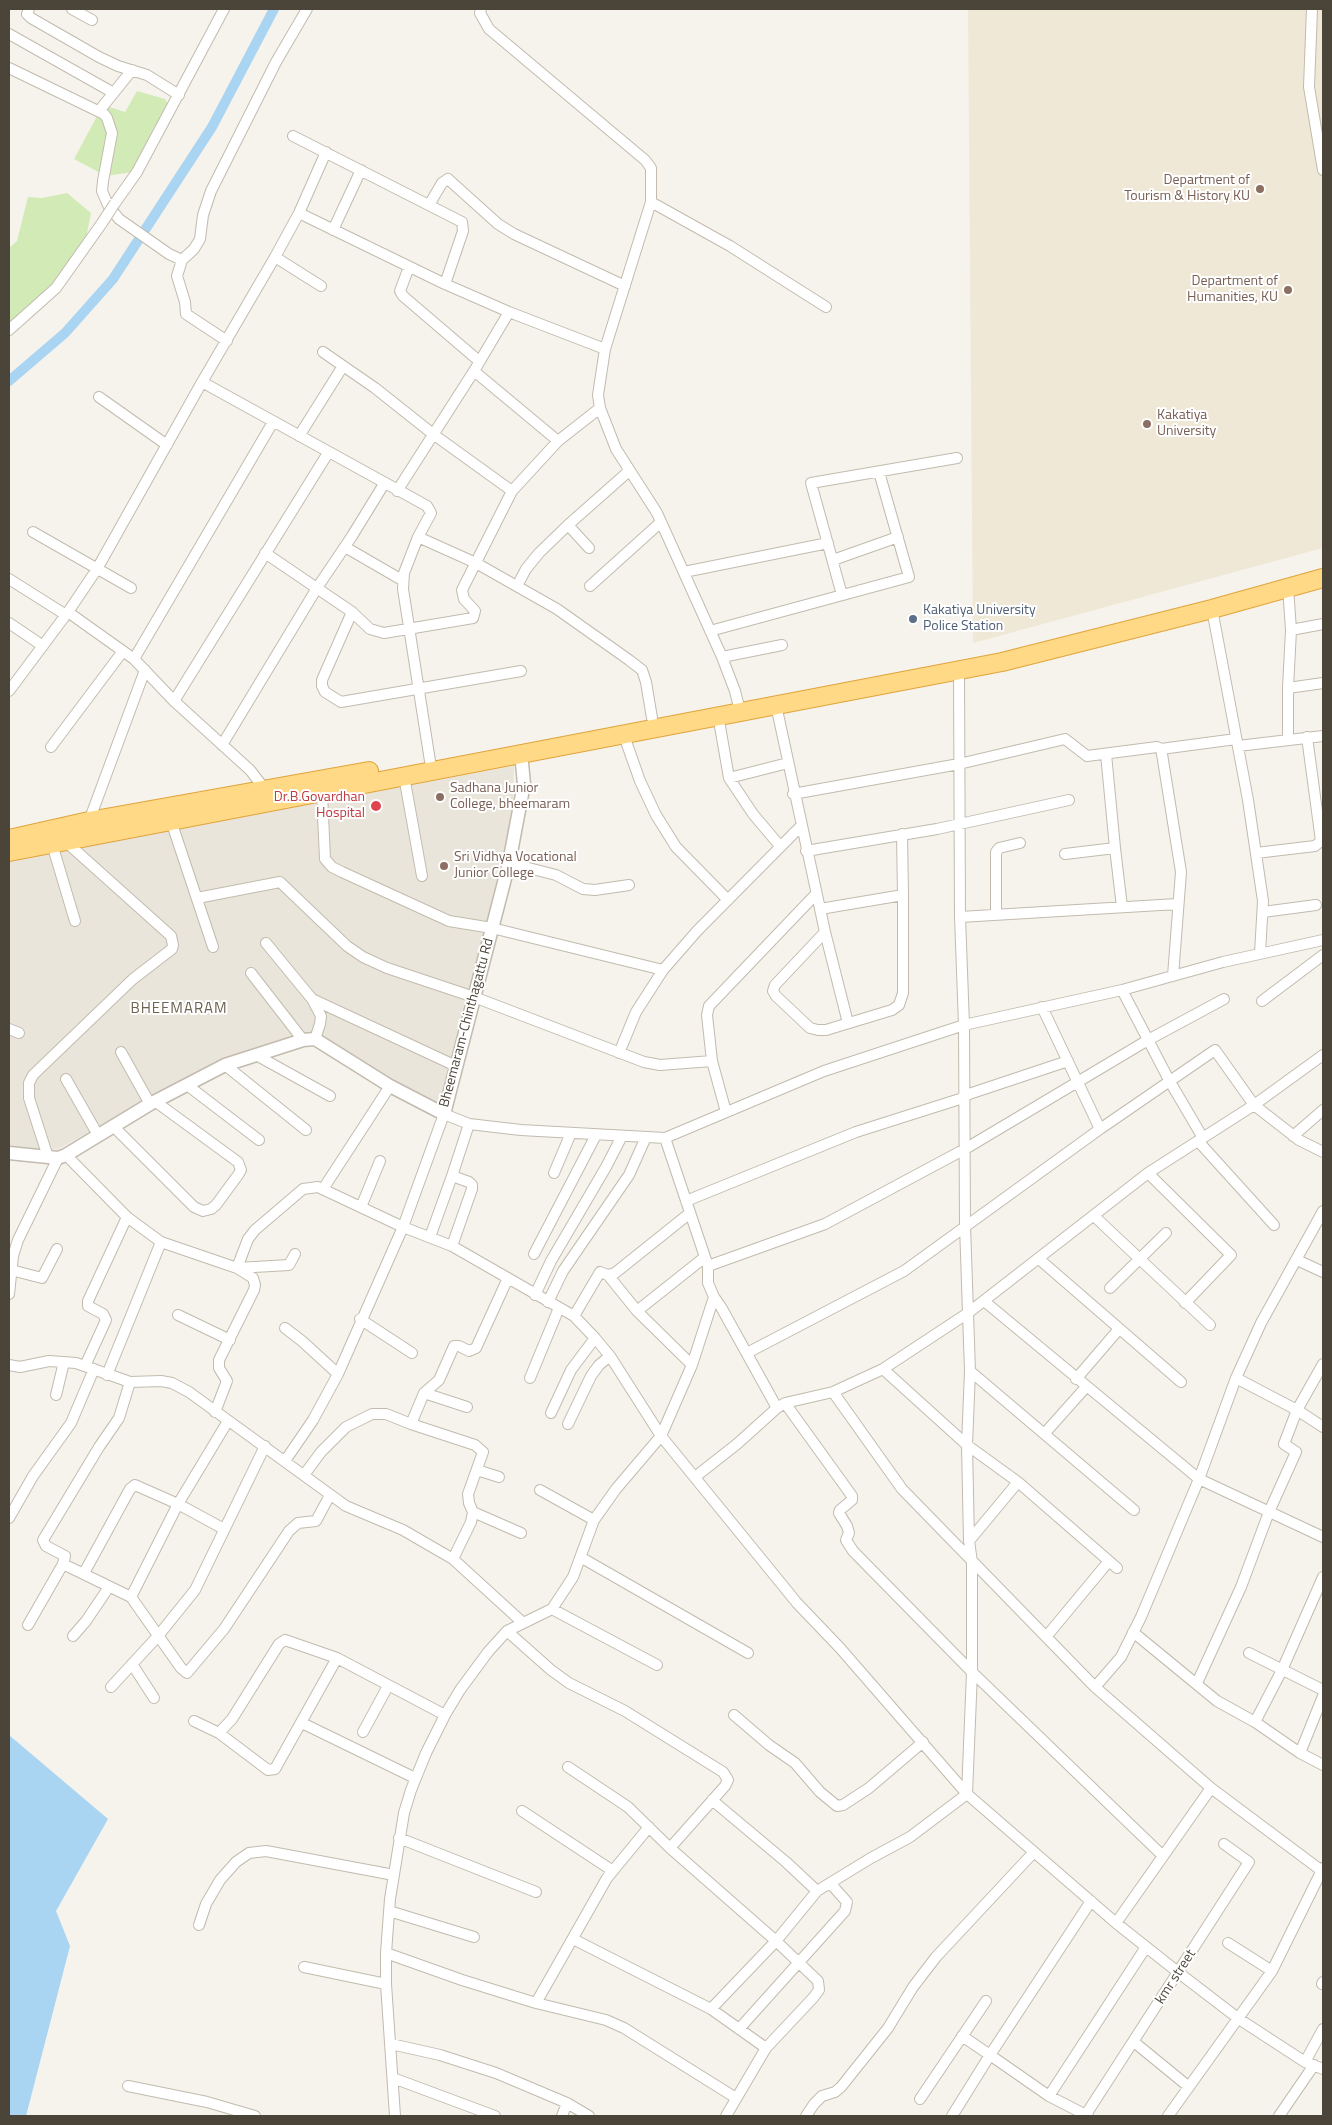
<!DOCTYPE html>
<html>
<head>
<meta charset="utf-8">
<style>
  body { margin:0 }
  #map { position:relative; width:1332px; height:2125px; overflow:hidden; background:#f6f3ec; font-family:"Titillium Web",sans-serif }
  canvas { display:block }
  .frame { position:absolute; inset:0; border:10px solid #4b4439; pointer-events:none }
</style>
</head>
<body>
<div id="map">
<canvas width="1332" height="2125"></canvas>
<div class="frame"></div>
</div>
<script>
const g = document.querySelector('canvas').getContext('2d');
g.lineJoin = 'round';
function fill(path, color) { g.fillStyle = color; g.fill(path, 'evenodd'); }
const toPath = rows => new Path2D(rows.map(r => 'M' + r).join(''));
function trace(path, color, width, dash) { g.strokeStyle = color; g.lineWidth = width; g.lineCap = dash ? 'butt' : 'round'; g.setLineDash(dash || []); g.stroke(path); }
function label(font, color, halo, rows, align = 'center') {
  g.font = font + ' "Titillium Web",sans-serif'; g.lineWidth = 4; g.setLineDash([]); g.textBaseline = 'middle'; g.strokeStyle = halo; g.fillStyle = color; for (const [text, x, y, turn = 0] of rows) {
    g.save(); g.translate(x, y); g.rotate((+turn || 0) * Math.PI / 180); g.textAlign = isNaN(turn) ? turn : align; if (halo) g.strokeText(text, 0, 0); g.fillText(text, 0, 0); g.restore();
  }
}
const residential = toPath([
  [514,766,513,806,504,854,441,1105,391,1080,310,1034,292,1036,221,1059,166,1088,59,1149,37,1151,9,1147,9,861,205,823]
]);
const education = toPath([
  [968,9,1323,9,1323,548,973,643]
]);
const green = toPath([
  [137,91,165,99,169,106,153,129,133,172,106,176,74,159,103,105,125,112],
  [67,193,91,213,85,243,50,289,9,325,9,248,17,241,28,197,42,198]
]);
const water = toPath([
  [9,1735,108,1819,56,1911,70,1946,26,2116,9,2116]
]);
const canal = toPath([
  [9,381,65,333,113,279,212,127,274,9]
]);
const minor = toPath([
  [29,9,27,14,31,18,99,57,118,66,147,75,179,95],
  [72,9,92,20],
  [481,9,480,13,489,29,645,160,651,168,651,202,605,349,598,395,600,408,616,449,657,513,722,657,735,691,740,711],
  [1312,9,1309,87,1323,170],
  [9,34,112,92],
  [9,68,104,114,107,118,112,133,103,181,102,191,108,205,119,219,169,254,182,260],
  [99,111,132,70],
  [293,136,462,222,463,231,445,284],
  [326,152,299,213,275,257,202,382,427,506,431,513,418,537,476,563,557,609,629,660,642,670,646,682,652,718],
  [651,202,730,246,826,307],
  [115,203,137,172,224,9],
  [429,205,442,183,448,179,498,224,514,234,625,286],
  [299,213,445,284,509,312,605,349],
  [333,230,361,170],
  [275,257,321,286],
  [409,267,400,291,403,296,479,361],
  [9,330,56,288,102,223],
  [227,341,186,314,185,302,177,276,182,260,194,249,200,239,203,215,211,191,276,62,307,9],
  [323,352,375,388,433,434,512,491],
  [474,371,558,441,600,408],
  [99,397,167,445],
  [299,436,343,366],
  [397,491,474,371,509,312],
  [568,525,589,548],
  [33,532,131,588],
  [418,537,404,573,403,589,430,761],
  [345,547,402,580],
  [265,553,352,612,322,680,322,686,325,692,341,702,521,671],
  [833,560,898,537],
  [684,572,828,543],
  [9,579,66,615],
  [517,586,526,569,539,553,568,525,629,471],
  [590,586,661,522],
  [1288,587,1291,630,1288,688,1323,683],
  [842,595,811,483,957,458],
  [1212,609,1248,800,1263,901,1260,953],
  [68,612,134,659,174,701,250,770,267,792],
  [352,612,370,629,384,633,473,618,475,611,464,599,462,590,512,491,558,441],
  [9,623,43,646],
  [1291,630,1323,624],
  [710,631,909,577,879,472],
  [722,657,782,645],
  [134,659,273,422],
  [9,691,68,612,97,569,202,382],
  [174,701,328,453],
  [776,705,825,932,848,1023],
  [718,715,729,778,788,763],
  [623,733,640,781,656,815,676,847,728,900],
  [1288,739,1288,688],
  [222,745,317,588,352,536,384,484],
  [1238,746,1323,736],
  [51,747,123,651],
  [1161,749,1236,739],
  [404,776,422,876],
  [729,778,753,814,780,846],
  [322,793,325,859,332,867,342,872,449,921,492,928,663,970],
  [793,794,959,764,1065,739,1087,756,1157,747,1161,749,1162,754,1181,872,1173,976],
  [89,821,145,670],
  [171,821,213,947],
  [52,844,75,921],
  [1115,848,1122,907],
  [806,851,937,829,1069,800],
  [1256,853,1315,846,1321,841,1307,737],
  [1065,854,1115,848,1106,754],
  [509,863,556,875,583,889,595,890,629,885],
  [197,898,280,882,347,946,363,957,387,968,474,997,644,1062,660,1065,712,1061],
  [820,909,903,895,902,834],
  [1263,912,1316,905],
  [996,915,996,852,999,848,1020,843],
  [960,917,1177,904],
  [825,932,775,985,773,991,776,996,810,1028,818,1030,826,1030,892,1010,899,1005,903,993,903,895],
  [266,943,312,999,321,1016,320,1024,315,1039],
  [251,973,303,1040],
  [1122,990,1169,1080,1203,1138],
  [312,999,456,1066],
  [1262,1001,1323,955],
  [1042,1007,1100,1129],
  [9,1029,19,1033],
  [121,1052,150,1104],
  [619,1053,636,1012,663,970,697,931,801,826],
  [256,1055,330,1096],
  [225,1065,306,1130],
  [66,1079,98,1135],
  [187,1085,259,1140],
  [963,1096,1068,1061],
  [726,1112,712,1061,707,1015,709,1006,816,894],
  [113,1126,194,1207,203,1211,211,1209,216,1205,238,1175,241,1170,238,1162,156,1102],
  [1293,1136,1323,1110],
  [1198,1141,1274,1225],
  [66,1155,127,1217,161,1242,237,1268,248,1239,255,1230,303,1189,318,1187,403,1227,452,1246,574,1316,595,1338,610,1356,661,1436,797,1603,840,1648,967,1794,1116,1923,1179,1973,1239,2019,1305,2062,1323,2069],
  [48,1157,29,1098,29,1083,33,1075,133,979,172,949,173,945,171,936,65,841],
  [554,1173,571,1133],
  [1148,1173,1231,1255,1185,1303],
  [323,1189,390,1086],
  [686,1201,856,1132,963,1098],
  [361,1207,380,1161],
  [1094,1216,1210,1325],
  [430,1237,452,1176,469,1124],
  [452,1246,472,1189,472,1185,469,1182,452,1176],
  [534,1254,596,1135],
  [1039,1259,1181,1382],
  [1297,1260,1323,1272],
  [708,1266,825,1224,965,1149,1148,1040,1224,999],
  [237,1268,289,1265,295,1254],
  [11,1270,42,1278,57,1249],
  [608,1275,615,1273,690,1213],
  [1110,1288,1166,1233],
  [9,1294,13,1256,18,1240,58,1158],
  [535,1295,551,1261,606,1167,622,1136],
  [984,1301,1199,1479,1323,1537],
  [548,1302,563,1271,629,1175,646,1137],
  [178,1315,230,1340],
  [574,1316,600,1272,608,1275,637,1311],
  [360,1319,412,1353],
  [285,1328,302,1341,338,1374],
  [747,1353,904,1271,1100,1129,1215,1050,1254,1105,1299,1140,1323,1152],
  [9,1365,20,1367,49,1361,76,1363,130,1382,161,1381,172,1383,189,1392,346,1506,403,1530,453,1559,522,1622],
  [692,1365,637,1311,705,1257],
  [85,1366,106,1320,103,1314,88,1306,88,1301,127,1217],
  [883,1369,967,1445,1018,1482,1117,1568],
  [970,1371,1134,1510],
  [107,1375,161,1242],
  [530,1378,559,1308],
  [1236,1378,1297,1410,1323,1427],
  [1076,1379,1119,1329],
  [833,1392,902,1489,1095,1687,1211,1788,1322,1871],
  [424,1393,439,1380,454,1346,459,1346,469,1351,476,1348,508,1278],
  [56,1395,64,1362],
  [785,1403,852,1496,852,1500,840,1510,839,1513,847,1526,849,1533,846,1540,853,1551,972,1672,1163,1856],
  [777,1408,721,1307,714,1297,708,1283,708,1266,665,1138,824,1071,964,1025,1122,990,1223,962,1323,940],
  [215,1412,227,1381,219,1368,219,1360,254,1290,255,1285,253,1278,237,1268],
  [551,1413,571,1370,595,1338],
  [411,1424,475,1445,483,1452,468,1494,469,1503,473,1512,471,1522,453,1559],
  [568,1424,591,1376,599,1365,610,1356],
  [1045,1433,1086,1387],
  [285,1461,313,1420,338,1374,403,1227,444,1114,469,1124,521,1130,665,1138],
  [477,1470,499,1477],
  [304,1475,321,1452,346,1427,372,1414,386,1414,411,1424,424,1393,467,1407],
  [695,1477,737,1444,777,1408,785,1403,833,1392,883,1369,968,1313,1148,1173,1254,1105,1323,1055],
  [540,1490,594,1520],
  [473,1512,521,1533],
  [9,1518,33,1476,71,1423,94,1369],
  [969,1541,1018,1482],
  [582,1558,748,1653],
  [63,1564,65,1556,46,1546,43,1540,99,1447,119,1418,130,1382],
  [84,1573,130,1489,135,1485,178,1504,224,1529],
  [131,1597,178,1504,228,1421],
  [552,1609,657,1665],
  [28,1625,63,1564,131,1597,181,1668,187,1673,224,1629,289,1531,298,1523,316,1521,330,1495],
  [507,1631,551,1670,569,1683,625,1711,723,1772,728,1780,725,1786,670,1848],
  [1133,1632,1217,1701,1255,1722,1300,1753],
  [73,1636,86,1621,109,1587],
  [1046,1637,1109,1561],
  [1249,1653,1323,1690],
  [132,1664,154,1698],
  [1197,1683,1241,1587,1269,1512,1296,1452,1284,1444,1297,1410,1323,1364],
  [111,1687,158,1636,195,1590,265,1446],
  [1095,1687,1121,1657,1141,1617,1199,1479,1236,1378,1261,1323,1323,1211],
  [1323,1696,1300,1753,1323,1765],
  [734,1715,769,1745,795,1763,820,1792,837,1806,843,1805,869,1788,923,1742],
  [194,1721,219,1733,268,1770,275,1769,337,1658],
  [1255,1722,1282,1670,1323,1577],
  [302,1723,415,1778],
  [363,1732,388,1686],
  [219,1733,232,1719,279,1644,285,1640,337,1658,445,1715],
  [568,1767,628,1807,670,1848,776,1941,817,1891,871,1858,910,1837,967,1794,972,1672,972,1562,969,1541,967,1445,970,1371,965,1225,964,1025,960,917,959,670],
  [712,1800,786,1862,817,1891],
  [522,1811,613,1871],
  [399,1838,536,1892],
  [389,1911,474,1937],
  [1116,1923,1211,1788],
  [199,1925,206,1904,220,1880,236,1862,249,1853,266,1851,394,1875],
  [573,1939,711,2009,766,2048],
  [1228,1943,1272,1971],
  [386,1953,462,1980,536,2003,606,2020,624,2028,736,2098],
  [304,1967,386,1984],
  [1322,1984,1323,1982],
  [536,2003,607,1878,649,1827],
  [711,2009,776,1941,818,1981,819,1990,813,1998,766,2048,726,2116],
  [739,2029,845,1911,847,1902,830,1883],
  [1134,2042,1189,2087],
  [391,2044,440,2055,496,2073,567,2103],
  [1305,2062,1323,2029],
  [393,2078,495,2116],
  [128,2086,207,2102,255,2116],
  [1049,2096,1146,1947],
  [920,2099,986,2001],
  [395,2116,386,1984,386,1953,390,1899,404,1813,411,1790,426,1753,445,1715,460,1690,488,1652,507,1631,552,1609,573,1577,594,1520,616,1489,661,1436,692,1365,714,1297],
  [562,2116,567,2103,589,2116],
  [806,2116,814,2104,822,2096,835,2092,841,2087,888,2028,913,1987,936,1957,1034,1852],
  [952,2116,990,2055,962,2036],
  [1085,2116,1249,1862,1224,1844],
  [1088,2116,1049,2096,990,2055,1091,1901],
  [1168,2116,1272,1971,1323,1868],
  [1279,2116,1314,2065]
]);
const tertiary = toPath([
  [9,1153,48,1157,58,1158,66,1155,150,1104,225,1065,303,1040,315,1039,390,1086,444,1114,509,863,524,784,521,753]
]);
const trunk = toPath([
  [9,839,89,821,369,771],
  [9,852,1002,662,1212,609,1323,578]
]);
const minorBridge = toPath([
  [102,223,115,203]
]);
const markers = [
  [1260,189,5,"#8d6e63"],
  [1288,290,5,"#8d6e63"],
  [1147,424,5,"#8d6e63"],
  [913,619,5,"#5c6f8a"],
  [440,797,5,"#8d6e63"],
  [376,806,6,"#e0444e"],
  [444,866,5,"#8d6e63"]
];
const educationNames = [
  ["Department of",1250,181,"right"],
  ["Tourism & History KU",1250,197,"right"],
  ["Department of",1278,282,"right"],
  ["Humanities, KU",1278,298,"right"],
  ["Kakatiya",1157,416],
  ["University",1157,432],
  ["Sadhana Junior",450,789],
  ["College, bheemaram",450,805],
  ["Sri Vidhya Vocational",454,858],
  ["Junior College",454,874]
];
const serviceNames = [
  ["Kakatiya University",923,611],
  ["Police Station",923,627]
];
const healthNames = [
  ["Dr.B.Govardhan",365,798],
  ["Hospital",365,814]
];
const streetNames = [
  ["Bheemaram-Chinthagattu Rd",467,1023,-75],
  ["kmr street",1176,1977,-57]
];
const neighbourhoodNames = [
  ["BHEEMARAM",179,1009]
];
fill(residential, '#eae5da');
fill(education, '#efe8d6');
fill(green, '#d2eab5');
fill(water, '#a9d4f2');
trace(canal, '#a9d4f2', 10);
trace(minor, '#c2bbae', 12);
trace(tertiary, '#c2bbae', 15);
trace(trunk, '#e0a43c', 20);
trace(minor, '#fff', 10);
trace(tertiary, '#fff', 12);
trace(trunk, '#ffd985', 18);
trace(minorBridge, '#c2bbae', 12, []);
trace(minorBridge, '#fff', 10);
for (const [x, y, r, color] of markers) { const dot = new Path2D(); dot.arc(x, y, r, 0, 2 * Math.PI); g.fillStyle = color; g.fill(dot); trace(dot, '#fff', 2); }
label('14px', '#785e54', '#fff', educationNames, 'left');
label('14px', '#4e5e75', '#fff', serviceNames, 'left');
label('14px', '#be3a42', '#fff', healthNames, 'right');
label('14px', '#4b4439', '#fff', streetNames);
g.letterSpacing = '1px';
label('15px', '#6e6250', '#fff', neighbourhoodNames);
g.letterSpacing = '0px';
</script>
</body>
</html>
